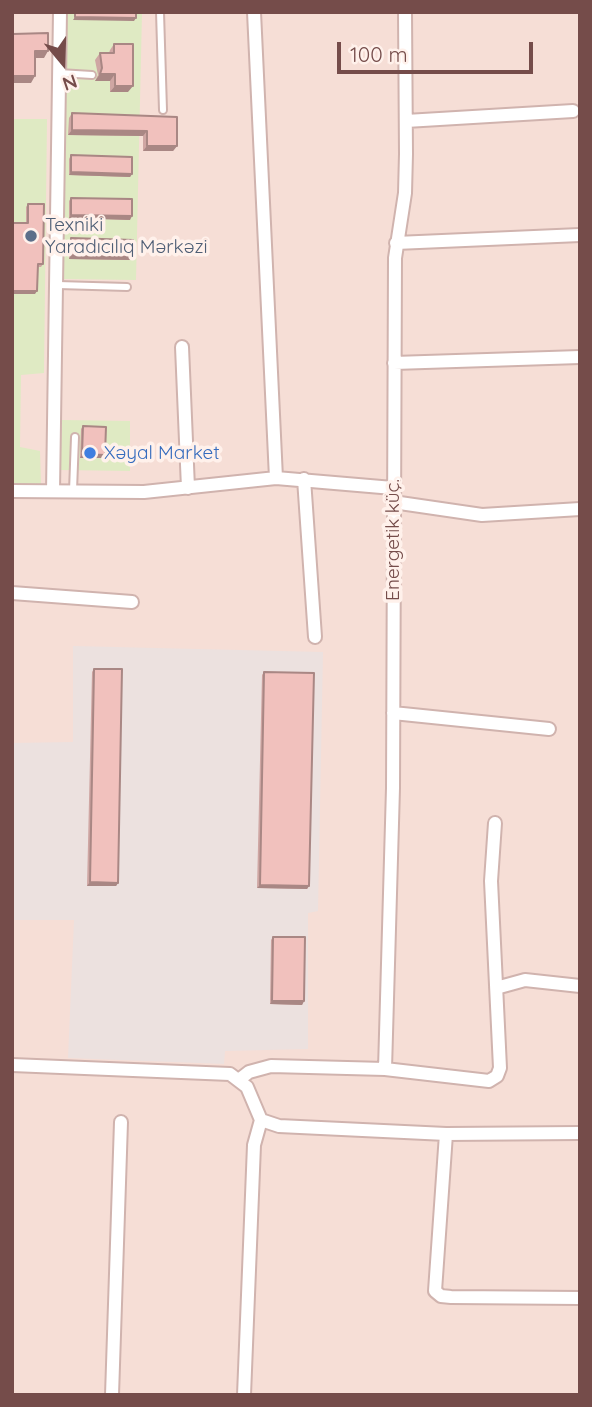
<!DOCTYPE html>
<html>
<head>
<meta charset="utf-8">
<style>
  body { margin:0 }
  #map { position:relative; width:592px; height:1407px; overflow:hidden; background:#fcece5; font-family:Quicksand,sans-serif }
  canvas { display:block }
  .frame { position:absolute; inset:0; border:14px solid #754c4a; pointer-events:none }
  .north { position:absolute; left:28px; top:28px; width:70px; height:70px; -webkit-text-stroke:5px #fff1eb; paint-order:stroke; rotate:161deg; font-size:19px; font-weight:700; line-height:28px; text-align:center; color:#754c4a }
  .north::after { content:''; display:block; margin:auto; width:24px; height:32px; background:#754c4a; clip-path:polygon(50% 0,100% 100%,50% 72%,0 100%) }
  .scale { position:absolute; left:337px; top:42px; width:196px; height:32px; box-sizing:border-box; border:4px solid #754c4a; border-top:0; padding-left:9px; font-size:21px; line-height:24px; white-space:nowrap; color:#754c4a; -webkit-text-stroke:5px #fff1eb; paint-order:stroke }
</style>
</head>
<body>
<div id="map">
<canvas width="592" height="1407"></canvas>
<div class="frame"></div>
<div class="north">N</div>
<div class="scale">100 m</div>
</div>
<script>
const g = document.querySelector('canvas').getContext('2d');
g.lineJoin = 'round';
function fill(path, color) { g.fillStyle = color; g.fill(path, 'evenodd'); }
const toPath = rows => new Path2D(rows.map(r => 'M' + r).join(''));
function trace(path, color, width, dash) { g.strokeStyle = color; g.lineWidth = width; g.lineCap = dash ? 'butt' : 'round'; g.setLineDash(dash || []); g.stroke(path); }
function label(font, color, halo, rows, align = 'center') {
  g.font = font + ' Quicksand,sans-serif'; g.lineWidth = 7; g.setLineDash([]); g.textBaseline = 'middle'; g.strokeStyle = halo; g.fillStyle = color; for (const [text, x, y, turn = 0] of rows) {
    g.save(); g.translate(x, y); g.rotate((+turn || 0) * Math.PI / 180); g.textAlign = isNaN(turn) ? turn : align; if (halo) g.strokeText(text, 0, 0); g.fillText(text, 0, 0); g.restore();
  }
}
const residential = toPath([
  [12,12,580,12,580,1395,12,1395]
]);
const industrial = toPath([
  [73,646,323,652,318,911,308,913,308,1049,225,1051,224,1064,68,1058,74,920,12,920,12,743,73,742]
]);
const green = toPath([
  [66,12,142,12,136,280,62,279],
  [12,119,47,119,44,373,21,375,20,447,40,451,41,484,12,484],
  [62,420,130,421,130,471,60,470]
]);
const lane = toPath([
  [160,12,163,110],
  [59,73,92,75],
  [58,285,127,287],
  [73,491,75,437]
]);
const street = toPath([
  [254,12,276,478],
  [406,121,573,111],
  [396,243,580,235],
  [182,347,188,488],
  [394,363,580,357],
  [304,479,315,637],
  [12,491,144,492,276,478,393,488],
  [53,491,60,12],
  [393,502,482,515,580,509],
  [12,593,132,602],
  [393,713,549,729],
  [496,988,525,980,580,986],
  [12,1065,230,1074,247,1087,261,1120,279,1126,446,1134,580,1133],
  [385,1069,393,788,395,258,405,193,406,154,405,12],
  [240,1079,249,1072,271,1066,385,1069,489,1081,497,1076,500,1068,491,881,495,823],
  [446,1134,435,1291,441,1296,451,1297,580,1298],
  [112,1395,121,1122],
  [244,1395,254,1145,261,1120]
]);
const wall = toPath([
  [114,44,128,92,110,92,110,81,95,81,98,75,95,60,100,53,109,53,110,50],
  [72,113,177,117,177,146,173,151,143,151,143,136,68,135,69,118],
  [71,155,132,174,130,177,69,175,69,159],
  [71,198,130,220,69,218,69,201],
  [28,204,43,264,41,267,38,267,35,294,12,294,12,223,26,223,26,207],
  [71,238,132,257,130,260,69,259,69,242],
  [83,426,103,458,80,458,81,429],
  [94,669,118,883,116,886,87,886,92,672],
  [264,672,309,886,307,889,257,888,262,675],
  [273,937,304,1001,302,1005,270,1004,271,940]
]);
const shadedWall = toPath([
  [75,17,136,18,134,21,73,20],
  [35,51,48,51,44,58,31,58],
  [100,74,115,74,110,81,95,81],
  [13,76,35,76,31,83,12,83],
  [115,86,133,86,128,92,110,92],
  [72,130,147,131,143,136,68,135],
  [147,146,177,146,173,151,143,151],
  [71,172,132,174,130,177,69,175],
  [71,215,132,216,130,220,69,218],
  [71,255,132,257,130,260,69,259],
  [12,291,37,291,35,294,12,294],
  [82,454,105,455,103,458,80,458],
  [90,882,118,883,116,886,87,886],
  [260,885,309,886,307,889,257,888],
  [272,1001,304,1001,302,1005,270,1004]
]);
const building = toPath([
  [75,12,136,12,136,18,75,17,75,12],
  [48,33,48,51,35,51,35,76,13,76,13,34,48,33],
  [114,44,133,44,133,86,115,86,115,74,100,74,102,68,100,53,114,53,114,44],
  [72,113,177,117,177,146,147,146,147,131,72,130,72,113],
  [71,155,132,157,132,174,71,172,71,155],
  [71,198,132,199,132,216,71,215,71,198],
  [28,204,44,204,43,264,38,264,37,291,12,291,12,223,28,223,28,204],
  [71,238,133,240,132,257,71,255,71,238],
  [83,426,106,427,105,455,82,454,83,426],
  [94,669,122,669,118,883,90,882,94,669],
  [264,672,314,673,309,886,260,885,264,672],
  [273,937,305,937,304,1001,272,1001,273,937]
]);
const markers = [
  [31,236,7,"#5c6f8a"],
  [90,453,7,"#3f7fe0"]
];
const serviceNames = [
  ["Texniki",45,225],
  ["Yaradıcılıq Mərkəzi",45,247]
];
const shopNames = [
  ["Xəyal Market",104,453]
];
const streetNames = [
  ["Energetik küç.",393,540,-90]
];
fill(residential, '#f6ded6');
fill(industrial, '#ece1df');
fill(green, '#dfeac3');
trace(lane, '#d0b3ae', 10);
trace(street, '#d0b3ae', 16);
trace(lane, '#fff', 6);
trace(street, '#fff', 12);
fill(wall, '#cfa6a3');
fill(shadedWall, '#a98784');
fill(building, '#f1c1bd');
trace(building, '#a98784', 2);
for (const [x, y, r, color] of markers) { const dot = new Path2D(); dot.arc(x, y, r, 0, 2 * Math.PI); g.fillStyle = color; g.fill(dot); trace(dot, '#fff1eb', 2.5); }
label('19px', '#4e5e75', '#fff1eb', serviceNames, 'left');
label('19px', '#366cbe', '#fff1eb', shopNames, 'left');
label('19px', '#754c4a', '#fff1eb', streetNames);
</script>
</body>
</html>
